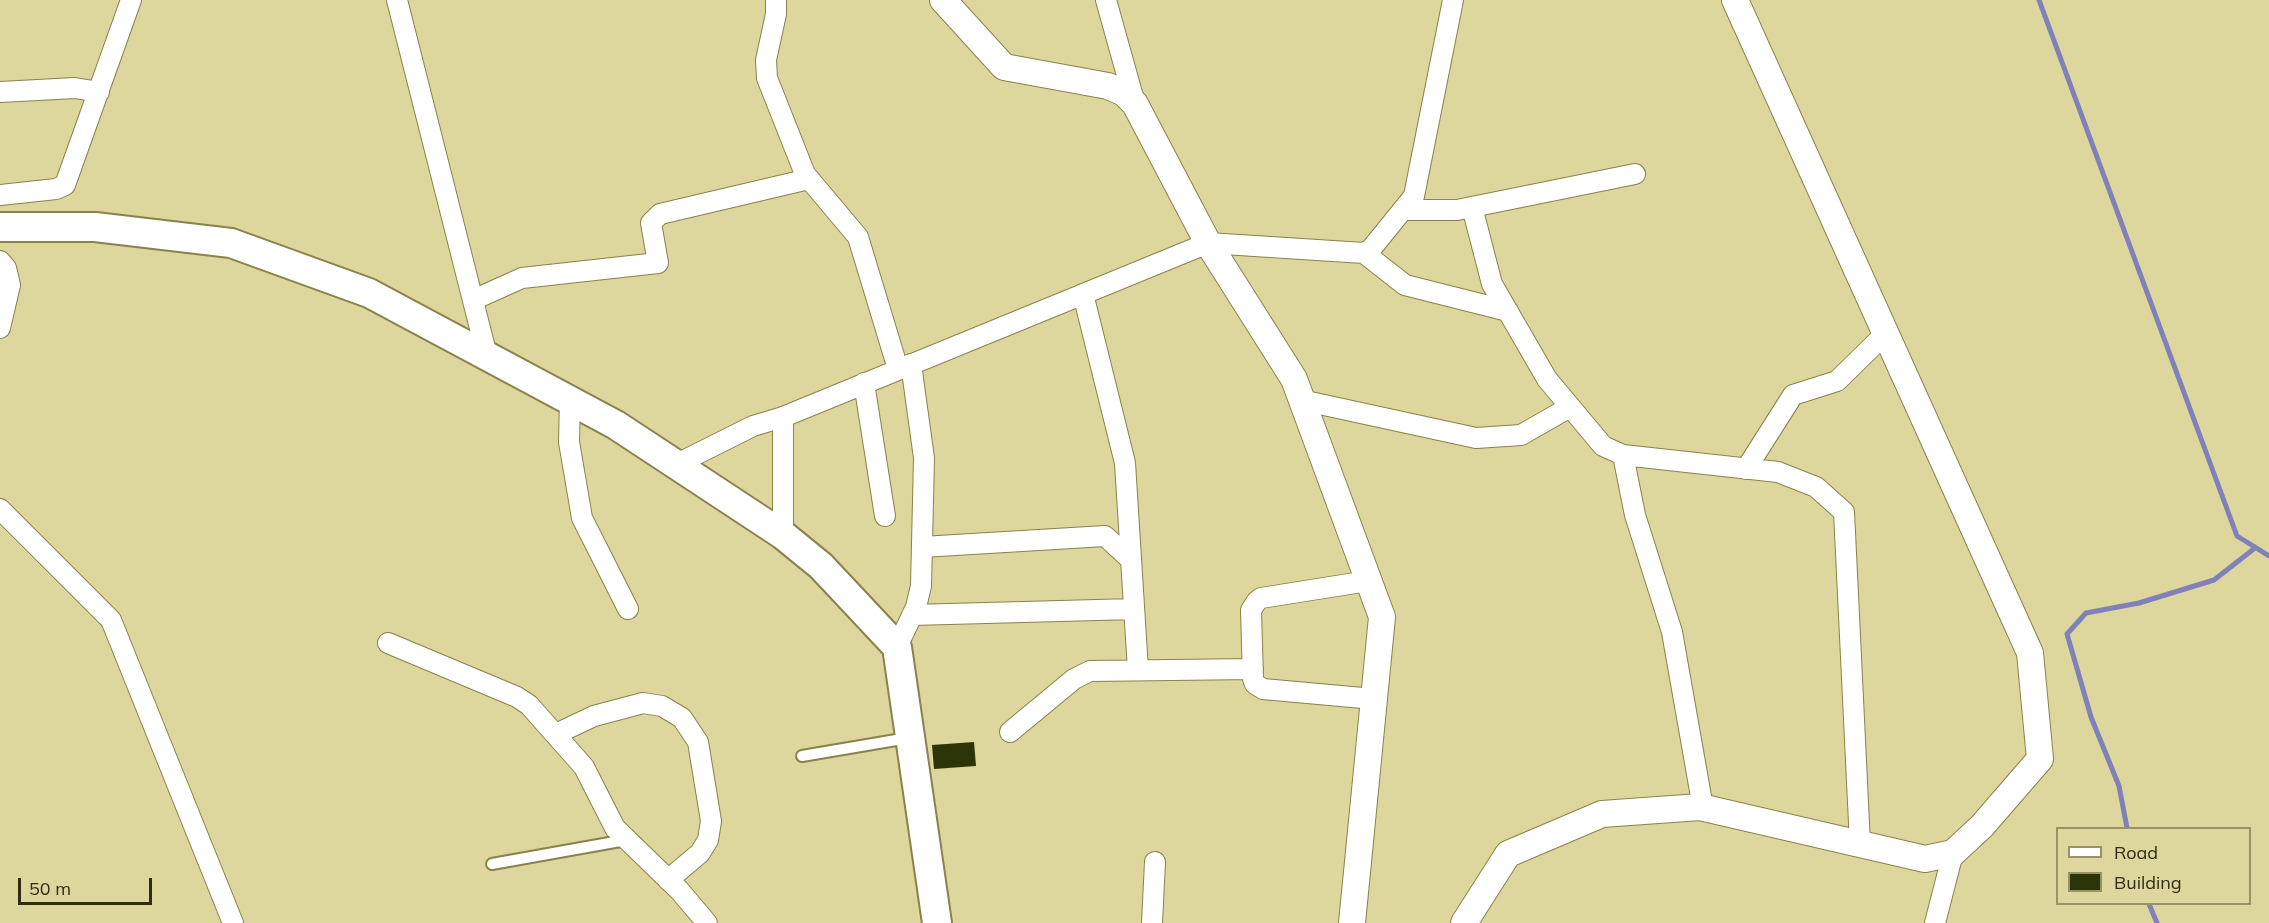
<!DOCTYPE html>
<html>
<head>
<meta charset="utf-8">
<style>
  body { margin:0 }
  #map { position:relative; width:2269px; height:923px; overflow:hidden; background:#ddd69d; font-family:Mulish,sans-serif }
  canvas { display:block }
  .legend { position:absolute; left:2056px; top:827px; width:195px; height:78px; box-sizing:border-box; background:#ddd69d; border:2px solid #989267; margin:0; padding:8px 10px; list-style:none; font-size:18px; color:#302d16 }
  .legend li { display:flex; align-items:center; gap:12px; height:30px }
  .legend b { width:30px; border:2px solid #989267 }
  .scale { position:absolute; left:18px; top:878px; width:134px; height:27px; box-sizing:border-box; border:3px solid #302d16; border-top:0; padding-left:8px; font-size:18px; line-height:21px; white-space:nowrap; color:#302d16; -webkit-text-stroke:4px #ddd69d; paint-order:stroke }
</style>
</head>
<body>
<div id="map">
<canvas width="2269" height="923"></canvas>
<ul class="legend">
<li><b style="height:8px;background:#fff"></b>Road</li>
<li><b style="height:16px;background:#2b3508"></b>Building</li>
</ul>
<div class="scale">50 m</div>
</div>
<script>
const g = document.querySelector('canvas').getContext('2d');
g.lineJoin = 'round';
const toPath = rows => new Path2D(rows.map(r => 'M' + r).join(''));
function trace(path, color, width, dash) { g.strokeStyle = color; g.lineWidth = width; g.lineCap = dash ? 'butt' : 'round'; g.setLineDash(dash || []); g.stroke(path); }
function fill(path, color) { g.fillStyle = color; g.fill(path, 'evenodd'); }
const stream = toPath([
  [2039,0,2237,536,2269,556],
  [2127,828,2119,786,2091,717,2067,634,2086,613,2139,603,2214,580,2255,548],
  [2149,904,2157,923]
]);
const building = toPath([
  [974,742,976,766,934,769,932,745]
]);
const service = toPath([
  [802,756,908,738],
  [492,864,626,840]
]);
const minor = toPath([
  [397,0,487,356],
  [776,0,776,14,766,60,767,78,805,174,858,237,898,369],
  [1106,0,1135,104],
  [0,92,75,88,99,92],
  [0,195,56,189,65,185,131,0],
  [1472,207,1492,284,1547,379,1603,446,1623,455,1778,472,1816,487,1844,512,1860,844],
  [1404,210,1457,210,1635,174],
  [1364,253,1405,285,1508,311],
  [0,261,6,268,10,285,0,328],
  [1083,294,1125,463,1138,670],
  [473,300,522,278,658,263,651,223,660,214,809,179],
  [864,383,885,516],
  [570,400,569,442,582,518,628,609],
  [1301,400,1476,438,1521,435,1570,407],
  [1623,455,1635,515,1672,632,1703,808],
  [675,465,753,426,783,417,1208,243,1364,253,1371,249,1414,196,1453,0],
  [1746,469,1793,395,1837,381,1886,333],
  [0,509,111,620,233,923],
  [783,535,783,417],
  [922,547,1105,536,1131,560],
  [1368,581,1261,598,1257,601,1251,610,1253,679,1255,684,1263,689,1374,699],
  [912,615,1134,609],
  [388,643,517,697,529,705,584,767,615,828,679,890,707,923],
  [897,647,916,607,921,586,924,458,911,364],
  [1010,732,1074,679,1090,671,1253,669],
  [556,734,594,716,643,703,662,706,682,718,698,742,711,821,708,840,700,853,668,880],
  [1152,923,1155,862],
  [1935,923,1953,853]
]);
const tertiary = toPath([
  [943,0,1004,67,1108,86,1124,93,1135,104,1208,243,1294,379,1382,617,1352,923],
  [1464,923,1508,854,1602,814,1700,807,1925,859,1953,853,1982,826,2040,759,2030,653,1735,0]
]);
const secondary = toPath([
  [0,227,95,227,231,243,369,293,616,425,783,535,821,566,897,647,937,923]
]);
trace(stream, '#7f81b9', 5);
fill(building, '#2b3508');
trace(service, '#89824c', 14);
trace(minor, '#89824c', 22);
trace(tertiary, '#89824c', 28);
trace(secondary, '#89824c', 32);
trace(service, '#fff', 10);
trace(minor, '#fff', 20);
trace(tertiary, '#fff', 26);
trace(secondary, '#fff', 28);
</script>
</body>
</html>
